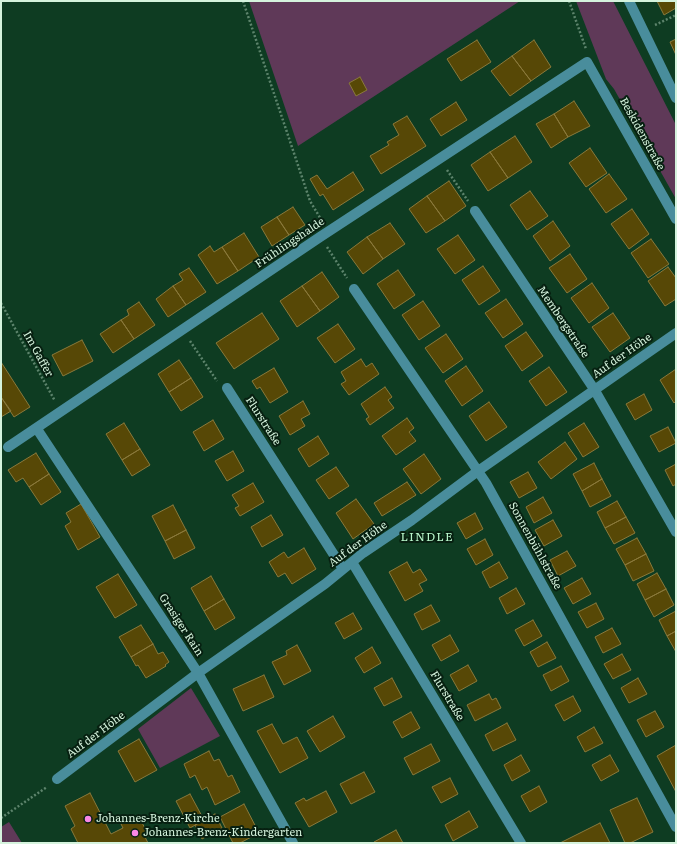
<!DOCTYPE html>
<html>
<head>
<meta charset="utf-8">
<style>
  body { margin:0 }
  #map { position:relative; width:677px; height:844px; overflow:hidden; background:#0e3c22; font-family:Literata,serif }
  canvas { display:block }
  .frame { position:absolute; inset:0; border:2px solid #d5f3dd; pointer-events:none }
</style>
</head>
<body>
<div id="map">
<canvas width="677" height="844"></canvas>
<div class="frame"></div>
</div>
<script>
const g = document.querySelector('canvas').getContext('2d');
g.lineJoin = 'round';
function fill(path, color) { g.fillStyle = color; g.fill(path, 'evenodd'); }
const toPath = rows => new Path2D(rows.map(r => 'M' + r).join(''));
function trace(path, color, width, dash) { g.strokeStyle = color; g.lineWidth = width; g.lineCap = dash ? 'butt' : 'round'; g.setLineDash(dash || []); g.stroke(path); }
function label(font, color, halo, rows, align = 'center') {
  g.font = font + ' Literata,serif'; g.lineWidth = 4; g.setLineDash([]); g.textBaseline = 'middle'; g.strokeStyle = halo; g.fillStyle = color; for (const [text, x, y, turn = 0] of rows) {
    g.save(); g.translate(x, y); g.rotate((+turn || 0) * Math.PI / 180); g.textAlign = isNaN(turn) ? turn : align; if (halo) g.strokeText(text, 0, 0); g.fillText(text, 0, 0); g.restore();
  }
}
const green = toPath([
  [249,1,520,1,298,146],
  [576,1,613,1,676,125,676,199,614,89,606,79],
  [191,688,220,736,160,768,138,729],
  [9,822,22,843,1,843,1,827]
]);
const building = toPath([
  [657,1,676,1,676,8,664,15,657,1],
  [676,39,676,55,670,42,676,39],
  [477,40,491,62,461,81,447,59,477,40],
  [534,40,551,67,531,81,512,56,534,40],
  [512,56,531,81,510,96,491,71,512,56],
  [360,77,367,90,356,96,349,83,360,77],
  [574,101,590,126,568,137,554,114,574,101],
  [456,102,467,120,441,136,430,119,456,102],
  [554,114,568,137,551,148,536,124,554,114],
  [407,116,426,146,381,174,370,156,389,145,387,142,399,135,393,124,407,116],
  [515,136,532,162,508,178,490,152,515,136],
  [590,148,607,173,586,187,569,163,590,148],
  [490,152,508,178,488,191,471,165,490,152],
  [353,172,364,190,333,210,323,194,320,196,310,179,317,175,327,189,353,172],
  [609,174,627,199,606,213,589,189,609,174],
  [449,181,466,206,445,221,427,196,449,181],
  [530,191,548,216,527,230,510,205,530,191],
  [427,196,445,221,426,233,409,209,427,196],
  [293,207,305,225,289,235,277,217,293,207],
  [632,209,649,234,629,249,611,224,632,209],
  [277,217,289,235,272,246,261,227,277,217],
  [553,221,570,246,550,261,533,236,553,221],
  [390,223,405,244,383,259,367,237,390,223],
  [244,233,259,257,238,271,222,247,244,233],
  [458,235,475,260,455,274,437,249,458,235],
  [367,237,383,259,363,274,347,252,367,237],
  [651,239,669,264,648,278,631,253,651,239],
  [210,246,214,252,222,247,238,271,217,284,198,255,210,246],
  [570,254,587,279,567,293,549,268,570,254],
  [483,266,500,291,479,305,462,280,483,266],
  [668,267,676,278,676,299,665,306,648,281,668,267],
  [189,268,206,292,186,305,173,286,183,280,179,274,189,268],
  [398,270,415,295,394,309,377,284,398,270],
  [322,272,339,297,320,311,302,286,322,272],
  [592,283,609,308,589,323,571,298,592,283],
  [173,286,186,305,168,317,156,299,173,286],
  [302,286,320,311,297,327,280,301,302,286],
  [506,299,523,324,503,338,485,313,506,299],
  [423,301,440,326,419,340,402,315,423,301],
  [139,302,155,325,134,339,121,320,129,315,127,310,139,302],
  [262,313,279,339,234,369,216,343,262,313],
  [613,313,630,338,610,352,592,327,613,313],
  [121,320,134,339,113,353,100,334,121,320],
  [338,324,355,349,335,363,317,338,338,324],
  [526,332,543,356,522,371,505,346,526,332],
  [446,334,463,359,443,373,425,348,446,334],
  [82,340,93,361,63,376,52,355,82,340],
  [361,359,366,367,372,363,379,374,349,395,341,384,346,381,341,372,361,359],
  [179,360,191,378,169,392,158,374,179,360],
  [1,362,30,407,14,417,1,397,1,362],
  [466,366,483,391,462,406,445,381,466,366],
  [549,367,567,392,546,406,529,381,549,367],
  [274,368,288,392,270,403,260,387,257,389,252,381,274,368],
  [676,369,676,401,674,403,660,380,676,369],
  [191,378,203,397,181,411,169,392,191,378],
  [385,387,392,397,388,400,394,408,370,425,366,419,369,417,361,404,385,387],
  [644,394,652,410,635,420,626,404,644,394],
  [1,397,11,411,1,417,1,397],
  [303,401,310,414,301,419,305,426,290,435,279,416,303,401],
  [489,402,507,427,486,441,469,416,489,402],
  [407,418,414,428,409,432,416,441,396,455,382,436,407,418],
  [213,420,224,439,204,451,193,432,213,420],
  [124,423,140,449,122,460,106,434,124,423],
  [584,423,599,447,583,457,568,433,584,423],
  [668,427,676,443,659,452,650,436,668,427],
  [318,436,329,454,309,467,298,449,318,436],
  [565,442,577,459,551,479,538,462,565,442],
  [140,449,150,465,132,476,122,460,140,449],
  [233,451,244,471,227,481,215,461,233,451],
  [36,453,49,474,29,487,23,478,16,482,8,470,36,453],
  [424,454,441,479,421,494,403,469,424,454],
  [594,463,602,479,582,491,573,474,594,463],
  [676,464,676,484,673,486,665,470,676,464],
  [336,467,349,486,329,499,316,480,336,467],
  [528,472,537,488,519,498,510,482,528,472],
  [49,474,61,492,41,505,29,487,49,474],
  [602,479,611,496,590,507,582,491,602,479],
  [407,482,416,495,382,516,374,503,407,482],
  [253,483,264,502,240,516,235,508,239,506,232,495,253,483],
  [543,497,552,513,534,523,526,507,543,497],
  [356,499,374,524,353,539,336,513,356,499],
  [617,501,626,517,605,528,597,512,617,501],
  [81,504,100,537,78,550,65,526,71,522,66,513,81,504],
  [173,505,186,530,165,541,152,516,173,505],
  [475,513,483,529,466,539,457,523,475,513],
  [271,515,283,535,262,547,251,527,271,515],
  [626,517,635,533,614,544,605,528,626,517],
  [553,520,562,536,544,546,535,530,553,520],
  [186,530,195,548,174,559,165,541,186,530],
  [637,538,646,554,625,565,616,549,637,538],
  [485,539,493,555,476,565,467,549,485,539],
  [304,548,316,569,292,584,285,573,278,577,269,562,284,552,288,558,304,548],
  [567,551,576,566,558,576,550,560,567,551],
  [646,554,654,571,633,581,625,565,646,554],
  [407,562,413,573,420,569,427,580,419,584,423,591,405,601,389,572,407,562],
  [499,562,508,578,490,588,482,572,499,562],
  [657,573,666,589,645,600,637,584,657,573],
  [118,574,137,605,115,618,96,587,118,574],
  [211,576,224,599,204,611,191,588,211,576],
  [582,578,591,594,573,604,564,588,582,578],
  [516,588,525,604,507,614,499,598,516,588],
  [666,589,674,605,654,617,645,600,666,589],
  [224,599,235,618,215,630,204,611,224,599],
  [596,603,604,619,587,628,578,612,596,603],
  [431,605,440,621,422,630,414,614,431,605],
  [676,611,676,631,667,636,659,620,676,611],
  [353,613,362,629,344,639,335,623,353,613],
  [533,620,542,636,524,646,515,630,533,620],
  [141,625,153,644,131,657,119,637,141,625],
  [612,628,621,644,603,653,595,637,612,628],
  [676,631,676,652,667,636,676,631],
  [450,635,459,651,441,661,432,645,450,635],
  [547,642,556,658,538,667,530,652,547,642],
  [153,644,158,654,163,652,169,662,165,665,166,666,146,678,138,665,136,666,131,657,153,644],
  [297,645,311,671,284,685,272,662,287,655,286,651,297,645],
  [372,647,381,663,364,673,355,658,372,647],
  [622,654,631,670,613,679,604,664,622,654],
  [468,665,477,681,459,691,450,675,468,665],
  [561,666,569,681,551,691,543,675,561,666],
  [264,675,274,697,243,711,233,689,264,675],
  [392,678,402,697,384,706,374,688,392,678],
  [638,678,647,694,629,703,621,688,638,678],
  [489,694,492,700,496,698,501,708,475,721,467,705,489,694],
  [573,696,581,711,564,721,555,705,573,696],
  [655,711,664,727,646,737,637,720,655,711],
  [411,712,420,728,402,738,393,722,411,712],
  [333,716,345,737,320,752,307,731,333,716],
  [507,723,516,740,493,751,485,735,507,723],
  [272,724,283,744,297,737,308,758,280,773,257,731,272,724],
  [594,727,603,743,585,752,577,737,594,727],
  [139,739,157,770,135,782,118,751,139,739],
  [431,744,440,761,413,775,404,758,431,744],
  [676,745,676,792,657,756,676,745],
  [209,751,214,761,219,759,228,777,232,775,240,792,215,805,207,787,202,790,195,775,190,778,184,764,209,751],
  [521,755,530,771,512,781,504,765,521,755],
  [610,755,619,771,601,781,592,765,610,755],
  [364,772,375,792,351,804,340,784,364,772],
  [450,778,458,794,441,803,432,787,450,778],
  [539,786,547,802,530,812,521,796,539,786],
  [326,791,337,812,309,827,295,803,304,798,306,801,326,791],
  [90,793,111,834,123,828,121,824,138,815,149,836,145,837,148,843,78,843,71,829,75,826,65,806,90,793],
  [190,794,204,820,190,828,176,801,190,794],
  [637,798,653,832,630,843,625,843,610,810,637,798],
  [244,804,259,833,240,843,233,843,220,817,244,804],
  [469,811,478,827,453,841,445,825,469,811],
  [215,814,222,828,202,839,195,825,215,814],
  [600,823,610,843,560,843,600,823],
  [396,830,403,843,375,843,374,842,396,830]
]);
const path = toPath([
  [243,1,310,201,322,221],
  [569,1,586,49],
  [655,25,676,15],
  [447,170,468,201],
  [327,247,347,278],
  [1,303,55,401],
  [190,341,217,381],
  [1,818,47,787]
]);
const minor = toPath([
  [629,1,676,98],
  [475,211,594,389,676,532],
  [354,289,486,483,676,827],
  [227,388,343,569],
  [37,429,198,673,293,843],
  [8,447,320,237,587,62,676,219],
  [352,562,521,843],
  [57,779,198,673,325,584,363,553,412,520,478,471,676,333]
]);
const markers = [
  [88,819,4,"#fa87e6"],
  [135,833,4,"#fa87e6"]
];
const streetNames = [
  ["Beskidenstraße",642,134,61],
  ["Frühlingshalde",290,243,-34],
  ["Membergstraße",563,322,56],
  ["Im Gaffer",38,354,61],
  ["Auf der Höhe",622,356,-35],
  ["Flurstraße",263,421,57],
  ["Auf der Höhe",358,544,-36],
  ["Sonnenbühlstraße",535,546,61],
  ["Grasiger Rain",181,625,57],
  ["Flurstraße",447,696,59],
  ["Auf der Höhe",96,735,-37]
];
const poiNames = [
  ["Johannes-Brenz-Kirche",96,819],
  ["Johannes-Brenz-Kindergarten",143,833]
];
const neighbourhoodNames = [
  ["LINDLE",427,537]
];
fill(green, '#5f3958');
fill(building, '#574806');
trace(building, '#8a793b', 1);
trace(path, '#5d846c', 2.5, [2, 2]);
trace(minor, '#498d9c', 10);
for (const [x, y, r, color] of markers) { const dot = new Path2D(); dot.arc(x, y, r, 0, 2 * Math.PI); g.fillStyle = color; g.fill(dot); trace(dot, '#072011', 1.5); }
label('11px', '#d5f3dd', '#072011', streetNames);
label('11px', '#d5f3dd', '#072011', poiNames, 'left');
g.letterSpacing = '1px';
label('12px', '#b8f6cb', '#072011', neighbourhoodNames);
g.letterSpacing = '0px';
</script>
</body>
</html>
